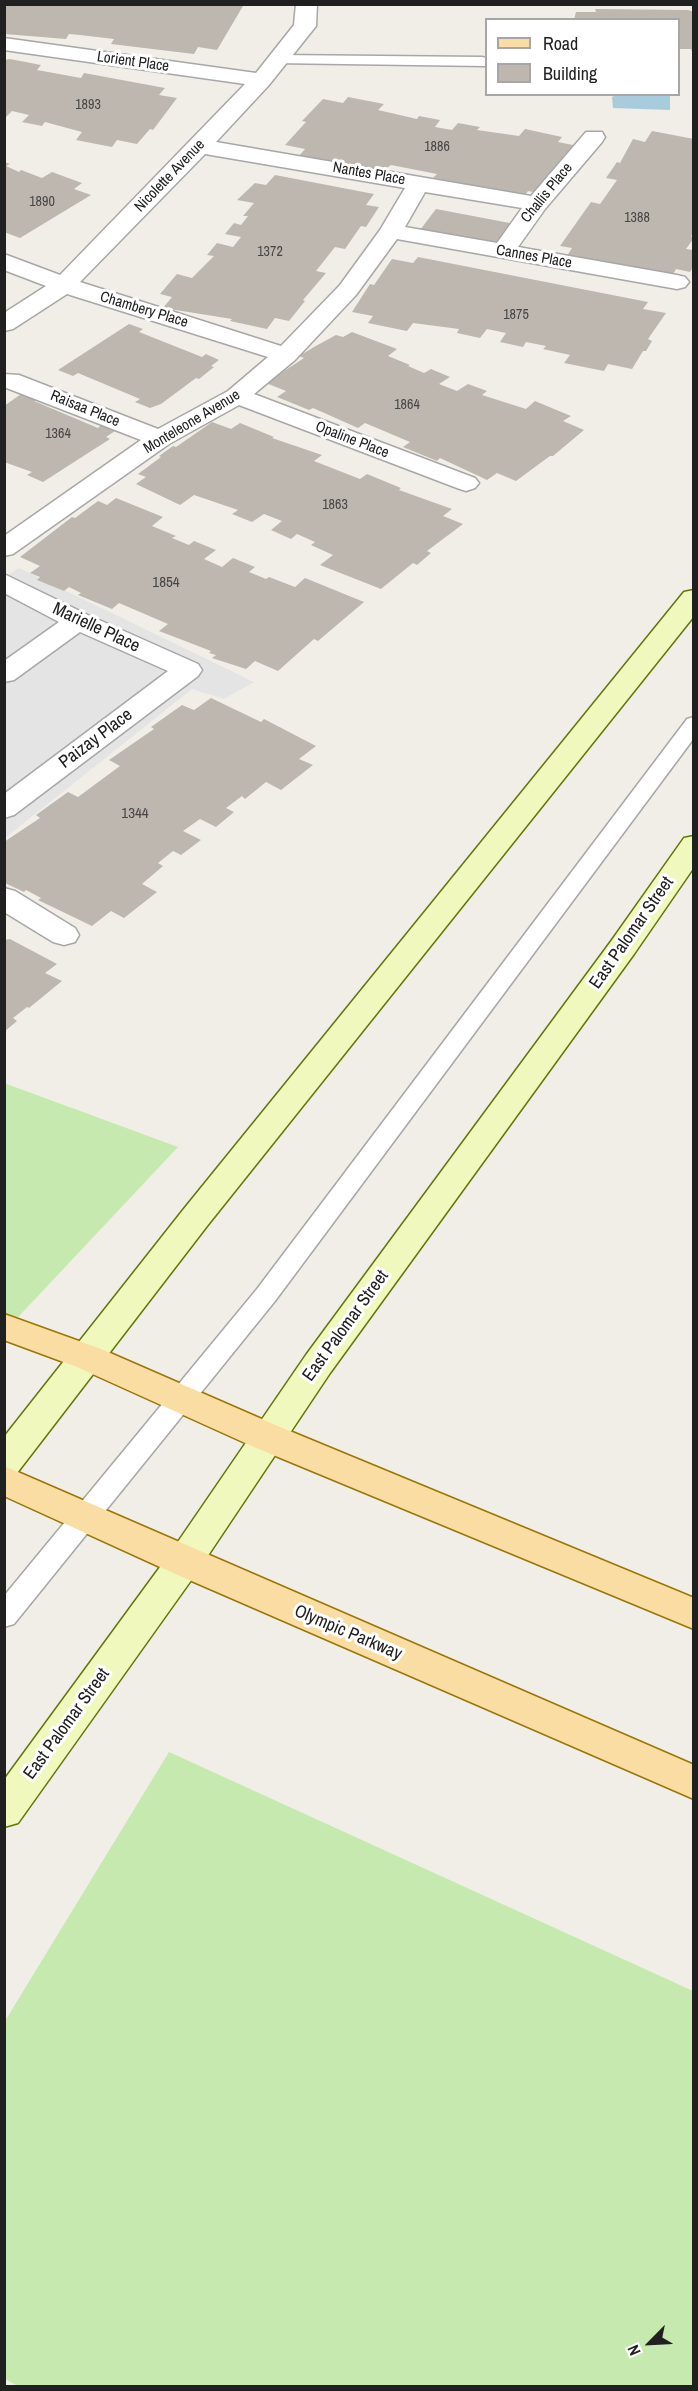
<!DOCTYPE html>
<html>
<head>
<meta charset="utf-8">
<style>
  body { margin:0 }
  #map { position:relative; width:698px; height:2391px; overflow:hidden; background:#f1eee7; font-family:"Archivo Narrow",sans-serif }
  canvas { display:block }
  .frame { position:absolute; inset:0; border:6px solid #202020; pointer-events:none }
  .legend { position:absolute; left:485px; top:18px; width:195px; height:78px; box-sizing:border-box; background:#fff; border:2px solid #a6a6a6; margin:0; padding:8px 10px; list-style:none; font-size:18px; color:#202020 }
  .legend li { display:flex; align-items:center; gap:12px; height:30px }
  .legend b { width:30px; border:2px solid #a6a6a6 }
  .north { position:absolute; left:620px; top:2313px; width:60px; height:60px; -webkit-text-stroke:4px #fff; paint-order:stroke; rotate:246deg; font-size:16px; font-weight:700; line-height:24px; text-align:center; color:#202020 }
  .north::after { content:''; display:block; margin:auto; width:21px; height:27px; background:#202020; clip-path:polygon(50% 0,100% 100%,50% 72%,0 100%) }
</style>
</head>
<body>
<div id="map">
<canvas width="698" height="2391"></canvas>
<div class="frame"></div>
<ul class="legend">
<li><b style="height:8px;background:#fadda3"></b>Road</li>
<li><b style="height:16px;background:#bdb7b0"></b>Building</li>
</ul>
<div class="north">N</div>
</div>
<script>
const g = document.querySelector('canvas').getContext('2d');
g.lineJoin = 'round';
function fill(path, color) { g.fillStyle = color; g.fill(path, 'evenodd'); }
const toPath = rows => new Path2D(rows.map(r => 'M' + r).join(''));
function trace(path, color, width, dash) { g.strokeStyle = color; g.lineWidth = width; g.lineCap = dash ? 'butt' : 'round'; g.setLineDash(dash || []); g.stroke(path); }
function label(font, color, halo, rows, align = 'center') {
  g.font = font + ' "Archivo Narrow",sans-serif'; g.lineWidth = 6; g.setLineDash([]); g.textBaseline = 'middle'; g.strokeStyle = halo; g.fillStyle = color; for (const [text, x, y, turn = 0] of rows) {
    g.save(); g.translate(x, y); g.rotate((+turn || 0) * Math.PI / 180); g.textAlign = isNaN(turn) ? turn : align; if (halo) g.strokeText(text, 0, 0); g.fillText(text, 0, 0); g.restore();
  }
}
const grass = toPath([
  [4,1083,178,1147,5,1331,4,1331],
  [169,1752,693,1991,693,2386,18,2386,5,2379,5,2021]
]);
const parking = toPath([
  [19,568,254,682,224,699,192,689,5,838,5,577]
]);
const water = toPath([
  [618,94,670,95,670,110,613,108,612,97]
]);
const building = toPath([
  [4,4,231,4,243,6,217,50,198,47,194,54,111,44,114,39,80,35,69,34,66,39,4,34],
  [595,9,688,10,694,12,694,55,691,49,678,49,678,20,574,20,576,12,596,12],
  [10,59,41,65,37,70,81,78,84,73,165,88,159,95,177,98,153,130,150,129,137,144,117,140,112,147,76,140,82,132,45,122,42,126,22,122,29,115,12,111,4,119,4,60],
  [348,97,384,104,378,110,417,119,419,116,440,120,435,127,452,130,458,123,480,127,477,130,519,136,525,129,562,137,558,142,578,146,543,194,528,191,523,198,432,179,437,174,391,165,384,170,309,158,299,156,305,149,285,145,306,122,302,121,323,99,343,103],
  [652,131,694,139,694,232,691,236,694,238,686,249,694,250,694,266,690,272,676,269,670,280,565,259,572,248,560,246,591,202,600,204,617,180,606,178,617,162,620,163,633,139,645,142],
  [4,162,10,164,6,166,19,172,21,170,42,178,52,172,82,183,74,189,91,195,20,238,4,232],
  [275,175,374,194,366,205,379,207,366,227,361,226,345,249,335,247,316,271,326,273,303,300,305,301,289,321,275,318,267,329,230,321,232,319,163,308,172,297,160,294,177,274,192,278,214,256,207,255,217,243,233,247,241,237,225,234,234,223,241,225,248,216,243,216,254,203,237,200,255,183,266,185],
  [436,209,515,224,500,246,420,230],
  [418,257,648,302,643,309,666,313,648,339,652,341,646,351,643,351,632,369,608,364,604,371,564,363,570,355,543,349,546,346,526,342,523,347,500,342,506,333,487,329,480,338,457,333,459,329,413,323,407,331,368,323,373,316,352,312,370,284,374,285,392,259,413,263],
  [129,324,143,329,139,332,202,357,206,354,219,360,211,366,214,367,199,379,196,378,161,404,150,408,135,402,140,399,78,373,73,376,58,370],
  [352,332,397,349,388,356,410,365,408,366,424,373,431,369,450,377,439,384,457,391,468,384,487,391,482,395,526,409,535,401,571,416,563,421,584,430,553,456,550,456,516,481,497,473,487,480,440,458,437,461,403,447,410,442,365,423,358,428,313,408,309,410,277,397,286,391,266,383,304,358,299,356,314,347,336,335,343,337],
  [24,392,39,398,34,401,98,428,101,425,115,431,106,437,110,439,43,482,27,475,32,472,4,462,4,406],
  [212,422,231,429,240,423,274,437,272,438,322,455,314,461,360,479,367,474,401,488,399,490,452,509,443,516,463,524,427,551,431,553,417,565,413,563,381,589,320,565,333,555,311,545,315,542,297,534,291,539,271,530,282,521,264,514,252,522,232,514,238,510,194,495,180,505,136,484,146,477,138,474,161,457,159,456,173,446,176,447],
  [116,498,163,517,152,526,176,536,172,538,189,545,194,541,216,550,204,559,222,567,233,558,255,567,249,572,266,579,269,577,295,587,305,578,364,602,318,641,314,639,278,671,255,661,246,669,212,658,216,655,209,653,211,651,159,631,168,624,119,603,112,609,78,595,81,593,69,587,64,591,37,580,40,577,30,573,40,566,20,557,72,517,75,518,98,501,107,505],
  [211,698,261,722,264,719,316,746,299,759,313,765,281,790,266,782,245,799,242,796,226,808,234,812,216,827,200,819,183,831,201,840,181,855,173,851,158,863,163,866,142,884,157,892,124,918,111,911,92,926,38,900,41,898,26,890,24,892,5,883,4,842,40,818,36,815,68,792,78,797,120,766,109,760,154,729,151,727,182,705,194,710],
  [10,939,57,964,45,973,62,981,29,1008,27,1007,13,1018,17,1021,4,1032,4,940]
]);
const lane = toPath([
  [278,55,482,57,486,58,486,66,272,63,270,60,278,55],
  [694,717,694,738,275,1301,14,1624,4,1627,4,1596,257,1289,687,719,694,717]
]);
const street = toPath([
  [296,4,317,4,316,26,269,85,216,142,531,196,586,132,602,132,605,137,602,142,545,209,518,247,677,275,685,277,689,282,685,287,677,289,397,239,356,295,295,360,254,394,475,478,479,483,475,488,466,491,457,488,239,405,169,444,13,554,4,556,4,536,141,440,4,387,4,374,19,375,158,429,228,391,268,357,67,294,13,329,4,331,4,313,46,286,4,270,4,254,60,275,245,84,4,50,4,38,256,73,294,25,296,4],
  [205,154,405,188,380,230,340,285,281,346,80,282,205,154],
  [425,192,522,208,497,243,405,227,425,192],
  [4,574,88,615,198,664,202,670,198,676,14,815,4,818,4,794,168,671,80,632,14,680,4,682,4,661,59,622,4,593,4,574],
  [4,888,15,891,75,928,79,935,75,942,64,945,53,942,4,912,4,888]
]);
const secondary = toPath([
  [694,590,694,616,207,1226,17,1473,4,1476,4,1437,183,1210,684,592,694,590],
  [694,836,694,867,634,954,330,1373,197,1572,18,1823,4,1827,4,1780,171,1552,306,1355,612,940,684,838,694,836]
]);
const primary = toPath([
  [4,1314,101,1349,280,1427,694,1598,694,1629,254,1447,77,1367,4,1340,4,1314],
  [4,1466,694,1765,694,1799,171,1572,4,1496,4,1466]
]);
const farNumbernames = [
  ["1893",88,105],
  ["1886",437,147],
  ["1890",42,202],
  ["1388",637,218],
  ["1372",270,252],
  ["1875",516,315],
  ["1864",407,405],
  ["1364",58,434],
  ["1863",335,505]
];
const farStreetnames = [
  ["Lorient Place",133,62,8],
  ["Nantes Place",369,174,10],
  ["Nicolette Avenue",170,176,-46],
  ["Challis Place",547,193,-51],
  ["Cannes Place",534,257,10],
  ["Chambery Place",144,310,17],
  ["Raisaa Place",85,409,22],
  ["Monteleone Avenue",192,422,-31],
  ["Opaline Place",352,440,21]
];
const numberNames = [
  ["1854",166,583],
  ["1344",135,814]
];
const streetNames = [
  ["Marielle Place",96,628,25],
  ["Paizay Place",96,739,-37],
  ["East Palomar Street",632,933,-55],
  ["East Palomar Street",346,1326,-54],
  ["Olympic Parkway",348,1633,23],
  ["East Palomar Street",67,1724,-54]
];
fill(grass, '#c6e9af');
fill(parking, '#e4e4e4');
fill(water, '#a9ccdd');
fill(building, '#bdb7b0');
trace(lane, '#a7a7a7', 3);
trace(street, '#a7a7a7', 3);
trace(secondary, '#607708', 3);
trace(primary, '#997604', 3);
fill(lane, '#fff');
fill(street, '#fff');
fill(secondary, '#f0f8bd');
fill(primary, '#fadda3');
label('14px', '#474644', null, farNumbernames);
label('15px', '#202020', '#fff', farStreetnames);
label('15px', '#474644', null, numberNames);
label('18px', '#202020', '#fff', streetNames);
</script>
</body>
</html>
